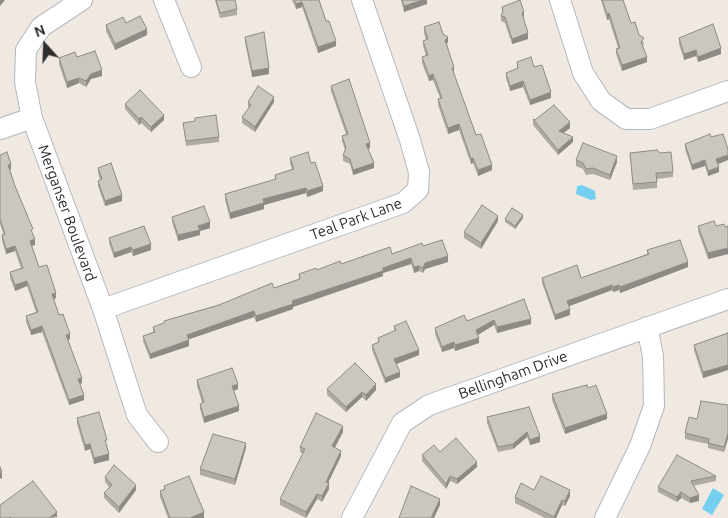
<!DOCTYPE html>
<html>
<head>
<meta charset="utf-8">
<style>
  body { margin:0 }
  #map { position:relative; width:728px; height:518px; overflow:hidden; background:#efe9e1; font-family:Ubuntu,sans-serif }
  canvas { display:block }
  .north { position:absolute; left:20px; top:20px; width:50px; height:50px; -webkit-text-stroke:4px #fff; paint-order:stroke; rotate:340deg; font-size:14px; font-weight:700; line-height:20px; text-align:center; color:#2e2e2e }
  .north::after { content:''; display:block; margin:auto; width:18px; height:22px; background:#2e2e2e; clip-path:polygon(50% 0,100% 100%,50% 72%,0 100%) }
</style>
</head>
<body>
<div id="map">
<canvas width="728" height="518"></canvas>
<div class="north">N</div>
</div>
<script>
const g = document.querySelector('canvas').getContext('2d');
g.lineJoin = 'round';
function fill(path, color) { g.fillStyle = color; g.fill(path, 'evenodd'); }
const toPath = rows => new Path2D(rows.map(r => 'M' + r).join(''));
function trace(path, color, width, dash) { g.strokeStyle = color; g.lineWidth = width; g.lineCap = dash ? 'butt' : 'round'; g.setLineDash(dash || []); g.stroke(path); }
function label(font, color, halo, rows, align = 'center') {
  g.font = font + ' Ubuntu,sans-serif'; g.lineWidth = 4.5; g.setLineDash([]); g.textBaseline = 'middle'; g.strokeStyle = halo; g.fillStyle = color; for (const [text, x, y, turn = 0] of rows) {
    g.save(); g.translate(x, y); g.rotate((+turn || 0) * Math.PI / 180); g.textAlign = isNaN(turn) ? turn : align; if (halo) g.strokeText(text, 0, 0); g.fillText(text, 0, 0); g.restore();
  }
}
const water = toPath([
  [582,185,595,191,596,199,591,200,576,194,577,186],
  [713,488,724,495,712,515,702,509]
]);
const minor = toPath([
  [82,0,41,27,26,50,25,82,32,118,103,309,137,415,158,442],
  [164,0,191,67],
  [560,0,583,73,601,101,626,119,650,119,728,91],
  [0,129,32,118],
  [103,309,403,203,418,190,419,172,410,140,362,0],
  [352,518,402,423,429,405,728,299],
  [605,518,640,446,654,406,653,356,647,327]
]);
const wall = toPath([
  [215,0,235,0,237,9,237,15,220,18],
  [292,0,319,0,326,21,336,46,318,53,302,7,296,9],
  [401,0,427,0,427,4,404,12],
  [601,0,623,0,631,23,639,35,644,43,643,45,647,62,622,71,616,54,616,49,618,48,609,19,607,20],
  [502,7,524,17,523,18,528,39,512,44,505,23,501,21,501,16,502,13],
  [126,23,147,35,115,50,106,31,106,25],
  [424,27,443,34,448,42,447,44,454,72,453,72,476,135,492,170,478,176,473,163,471,164,459,130,448,134,438,105,438,99,440,98,433,80,429,81,422,63,422,57,426,56,423,46,423,41,426,40,424,33],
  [245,37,269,74,252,77,245,42],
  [679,38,721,54,698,62,696,56,684,60,679,44],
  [77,57,102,76,91,79,86,87,79,83,67,88,59,64,59,58],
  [517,62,534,67,551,98,530,105,523,87,510,91,506,78,506,73,517,69],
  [331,86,370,148,368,149,374,168,353,175,350,164,343,161,343,155,345,150,342,141,342,136,346,134,331,91],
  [248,102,274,102,255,132,242,123,242,117,249,108,248,107],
  [125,104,164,120,151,132,141,123,139,125,125,109],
  [533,119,570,128,564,133,573,142,558,155,533,125],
  [183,123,219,137,219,142,186,146],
  [685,144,718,164,719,172,708,176,705,166,692,170,685,149],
  [630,153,673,172,673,177,657,179,657,188,633,190],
  [0,155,11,169,10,170,15,186,33,235,35,245,32,246,39,267,56,298,54,299,59,315,70,339,68,340,82,383,80,384,84,400,69,405,42,332,31,335,26,322,26,316,36,312,27,286,15,291,10,278,10,272,21,268,15,251,6,254,2,241,2,235,4,235,0,224],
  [290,158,311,163,323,191,307,197,306,193,264,205,264,209,230,219,225,200,225,194,275,180,275,175,292,169,290,163],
  [576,160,617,162,610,180,593,174,586,175,583,169,576,166],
  [98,168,122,201,105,206,98,186,98,181,100,180,98,173],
  [172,217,210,228,200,231,200,235,178,241,172,222],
  [523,218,515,229,505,222,505,219],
  [498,221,481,249,464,238,464,232],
  [698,226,725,227,728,226,728,254,708,259,698,231],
  [109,238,151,250,133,256,131,252,114,258,109,243],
  [423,246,448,262,425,269,423,273,419,271,414,273,411,264,383,273,383,276,293,307,293,309,256,322,254,317,189,339,189,346,150,359,143,341,143,336,153,332,153,327,164,323,164,321,274,288,299,279,299,274,341,264,392,254],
  [647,250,688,267,620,293,619,290,613,292,612,290,569,306,570,315,555,320,542,283,542,278,581,278,647,254],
  [524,299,531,324,497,333,494,325,478,335,479,343,455,351,454,348,442,352,435,334,435,328,467,321],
  [394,326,419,355,396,364,400,377,385,383,372,350,372,345,378,342,378,338,394,331],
  [728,333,728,370,703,378,694,350,694,345],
  [197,380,238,389,234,391,239,411,204,423,200,409,200,404,202,403,197,386],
  [327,389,376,390,366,401,362,397,346,412,327,395],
  [552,394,607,419,565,434,552,400],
  [728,405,724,452,708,448,708,444,685,439,685,433,697,419],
  [529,407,540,442,530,445,527,437,513,449,498,452,487,423,487,417],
  [77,418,107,445,106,445,109,460,94,464,90,449,85,451,77,424],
  [343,432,335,448,341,456,328,483,329,489,322,502,317,499,306,518,280,505,280,499,303,454,300,452,300,447],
  [246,448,235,485,200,475,200,469],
  [440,452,477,467,457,484,450,481,446,489,422,461,422,455],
  [716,476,716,481,693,486,699,501,690,503,681,498,677,502,658,492,658,487],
  [105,477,136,490,119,513,104,498,104,493,109,487,105,482],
  [164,486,204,518,168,518,160,497,160,491,164,489],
  [534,490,570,496,565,506,562,505,556,518,545,518,515,503,515,497]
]);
const shadedWall = toPath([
  [0,0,5,0,0,6],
  [423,0,427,0,427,4,404,12,404,6],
  [302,2,302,7,296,9,296,4],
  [524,12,524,17,522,18,522,13],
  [609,13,609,19,607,20,607,14],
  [147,29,147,35,115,50,115,44],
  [528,33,528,39,512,44,512,39],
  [448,37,448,42,445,46,445,40],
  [336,41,336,46,318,53,318,47],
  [721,48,721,54,698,62,698,57],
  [696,50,696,56,684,60,684,54],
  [647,57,647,62,622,71,622,65],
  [454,67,454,72,452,73,452,68],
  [269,68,269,74,252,77,252,71],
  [102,70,102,76,91,79,86,87,86,81,91,74],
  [433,74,433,80,429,81,429,76],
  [79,78,79,83,67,88,67,82],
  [523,81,523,87,510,91,510,86],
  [551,92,551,98,530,105,530,100],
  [274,97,274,102,255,132,255,127],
  [164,115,164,120,151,132,151,127],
  [141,117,141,123,139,125,139,119],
  [570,122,570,128,559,136,559,131],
  [459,124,459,130,448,134,448,128],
  [573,137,573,142,558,155,558,150],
  [370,143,370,148,366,150,366,144],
  [728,155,728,160,716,165,716,159],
  [617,156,617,162,610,180,610,175],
  [473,158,473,163,471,164,471,159],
  [705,160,705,166,692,170,692,165],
  [374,163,374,168,353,175,353,170],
  [11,164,11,169,8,171,8,165],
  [492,165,492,170,478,176,478,170],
  [719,167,719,172,708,176,708,171],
  [323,186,323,191,307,197,307,191],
  [306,188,306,193,264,205,264,209,230,219,230,213,263,199],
  [122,195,122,201,105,206,105,201],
  [523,215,523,218,515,229,515,226],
  [498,216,498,221,481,249,481,243],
  [210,222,210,228,200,231,200,235,178,241,178,235,198,226],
  [35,239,35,245,30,246,30,241],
  [151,244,151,250,133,256,133,250],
  [15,246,15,251,6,254,6,249],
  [131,247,131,252,114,258,114,253],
  [728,248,728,254,708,259,708,253],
  [448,256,448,262,425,269,423,273,423,268,425,263],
  [411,258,411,264,383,273,383,276,293,307,293,309,256,322,256,316,292,301],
  [688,262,688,267,620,293,620,287],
  [419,266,419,271,414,273,414,267],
  [27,281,27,286,15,291,15,285],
  [612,285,612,290,567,307,567,301],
  [619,285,619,290,613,292,613,287],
  [56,293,56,298,52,300,52,294],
  [570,309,570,315,555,320,555,315],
  [254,311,254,317,187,340,187,335],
  [531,319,531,324,497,333,497,327],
  [494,320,494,325,476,336,476,330],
  [42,326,42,332,31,335,31,330],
  [70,334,70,339,66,341,66,335],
  [479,338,479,343,455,351,455,345],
  [189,340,189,346,150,359,150,354],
  [454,342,454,348,442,352,442,347],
  [419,350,419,355,394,365,394,359],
  [728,365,728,370,703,378,703,372],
  [400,372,400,377,385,383,385,378],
  [82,378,82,383,78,385,78,379],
  [238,384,238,389,232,391,232,386],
  [376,384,376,390,366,401,366,395],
  [362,392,362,397,346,412,346,407],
  [84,395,84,400,69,405,69,400],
  [239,406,239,411,204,423,204,417],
  [607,414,607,419,565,434,565,428],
  [343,426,343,432,332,452,332,446],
  [527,432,527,437,513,449,513,444],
  [728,433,728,439,724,452,724,447],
  [540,436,540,442,530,445,530,440],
  [246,443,246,448,235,485,235,479],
  [90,444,90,449,85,451,85,445],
  [341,451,341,456,326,487,326,482],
  [109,454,109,460,94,464,94,458],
  [477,462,477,467,457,484,457,479],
  [2,472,2,478,0,479,0,473],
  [450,476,450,481,446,489,446,484],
  [329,483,329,489,322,502,322,496],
  [136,485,136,490,119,513,119,507],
  [570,490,570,496,565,506,565,501],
  [681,492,681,498,677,502,677,497],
  [317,494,317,499,306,518,306,512],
  [699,495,699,501,690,503,690,498],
  [440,499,440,505,434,518,431,518],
  [562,500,562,505,556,518,554,518],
  [57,512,57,517,49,518],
  [204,512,204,518,190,518]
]);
const building = toPath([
  [216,0,235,0,237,9,220,13,216,0],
  [294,0,319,0,326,21,329,21,336,41,318,47,302,2,296,4,294,0],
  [402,0,423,0,404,6,402,0],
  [520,0,524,12,522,13,528,33,512,39,505,17,501,16,503,11,502,7,520,0],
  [602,0,623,0,631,23,635,22,639,35,644,38,641,42,647,57,622,65,616,49,620,48,609,13,607,14,602,0],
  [140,16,147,29,115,44,106,25,123,17,126,23,140,16],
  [439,22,443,34,448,37,445,40,454,67,452,68,476,135,481,134,492,165,478,170,473,158,471,159,459,124,448,128,438,99,442,98,433,74,429,76,422,57,428,55,423,41,428,39,424,27,439,22],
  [713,24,721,48,698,57,696,50,684,54,679,38,713,24],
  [264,32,269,68,252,71,245,37,264,32],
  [95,51,102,70,91,74,86,81,79,78,67,82,59,58,75,52,77,57,95,51],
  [531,57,534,67,542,65,551,92,530,100,523,81,510,86,506,73,518,68,517,62,531,57],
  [349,79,370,143,366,144,374,163,353,170,350,159,343,155,346,148,342,136,348,134,331,86,349,79],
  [258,86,274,97,255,127,242,117,251,105,248,102,258,86],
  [140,90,164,115,151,127,141,117,139,119,125,104,140,90],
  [554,105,570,122,559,131,573,137,558,150,533,119,535,120,554,105],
  [216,115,219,137,186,141,183,123,195,121,195,118,216,115],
  [710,134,711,137,723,134,728,149,728,155,716,159,719,167,708,171,705,160,692,165,685,144,710,134],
  [583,143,617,156,610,175,593,168,586,169,583,163,576,160,583,143],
  [657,150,660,153,671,152,673,172,656,173,657,182,633,184,630,153,657,150],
  [7,152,11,164,8,165,15,186,33,229,31,230,35,239,30,241,39,267,47,265,56,293,52,294,59,315,63,314,70,334,66,335,82,378,78,379,84,395,69,400,42,326,31,330,26,316,38,312,27,281,15,285,10,272,23,268,15,246,6,249,2,235,5,234,0,219,0,155,7,152],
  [308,152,311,163,315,162,323,186,307,191,306,188,263,199,264,203,230,213,225,194,276,179,275,175,294,169,290,158,308,152],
  [111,163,122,195,105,201,98,181,102,179,98,168,111,163],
  [482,205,498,216,481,243,464,232,482,205],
  [204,206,210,222,198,226,200,230,178,235,172,217,204,206],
  [512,208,523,215,515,226,505,219,512,208],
  [714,221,716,226,724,224,725,227,728,226,728,248,708,253,698,226,714,221],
  [144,226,151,244,133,250,131,247,114,253,109,238,144,226],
  [442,240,448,256,425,263,423,268,419,266,414,267,411,258,383,268,383,271,292,301,293,304,256,316,254,311,187,335,189,340,150,354,143,336,155,332,153,327,164,323,164,321,219,305,272,283,274,288,300,279,299,274,316,268,317,270,340,261,341,264,390,247,392,254,422,243,423,246,442,240],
  [680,240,688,262,620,287,619,285,613,287,612,285,567,301,570,309,555,315,542,278,577,265,581,278,649,254,647,250,680,240],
  [524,299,531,319,497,327,494,320,476,330,479,338,455,345,454,342,442,347,435,328,464,315,467,321,524,299],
  [406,321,419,350,394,359,400,372,385,378,372,345,379,342,378,338,396,330,394,326,406,321],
  [728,333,728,365,703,372,694,345,728,333],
  [355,363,376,384,366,395,362,392,346,407,327,389,355,363],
  [232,368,238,384,232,386,239,406,204,417,200,404,204,402,197,380,232,368],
  [587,385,588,388,596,385,607,414,565,428,552,394,587,385],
  [701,401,728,405,728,433,724,447,708,443,709,439,685,433,689,417,697,419,701,401],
  [529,407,540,436,530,440,527,432,513,444,498,447,487,417,529,407],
  [99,412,107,440,105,440,109,454,94,458,90,444,85,445,77,418,99,412],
  [316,413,343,426,332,446,341,451,326,482,329,483,322,496,317,494,306,512,280,499,305,449,300,447,316,413],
  [213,434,246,443,235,479,200,469,213,434],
  [456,438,477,462,457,479,450,476,446,484,422,455,434,445,440,452,456,438],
  [677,455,716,476,691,481,699,495,690,498,681,492,677,497,658,487,677,455],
  [114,465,136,485,119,507,104,493,112,485,105,477,114,465],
  [0,467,2,472,0,473,0,467],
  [189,476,204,512,190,518,170,518,160,491,165,489,164,486,189,476],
  [541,476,570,490,565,501,562,500,554,517,515,497,521,483,534,490,541,476],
  [33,481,57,512,49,518,11,518,10,517,9,518,0,518,0,505,33,481],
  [411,486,440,499,431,518,399,518,411,486]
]);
const streetNames = [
  ["Merganser Boulevard",67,213,70],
  ["Teal Park Lane",356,219,-20],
  ["Bellingham Drive",513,375,-20]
];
fill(water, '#75cff0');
trace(minor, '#b4b7c1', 22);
trace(minor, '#fff', 20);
fill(wall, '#afaba4');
fill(shadedWall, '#8e8b86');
fill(building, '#cbc7bf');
trace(building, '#8e8b86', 1);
label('15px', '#2e2e2e', '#fff', streetNames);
</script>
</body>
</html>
